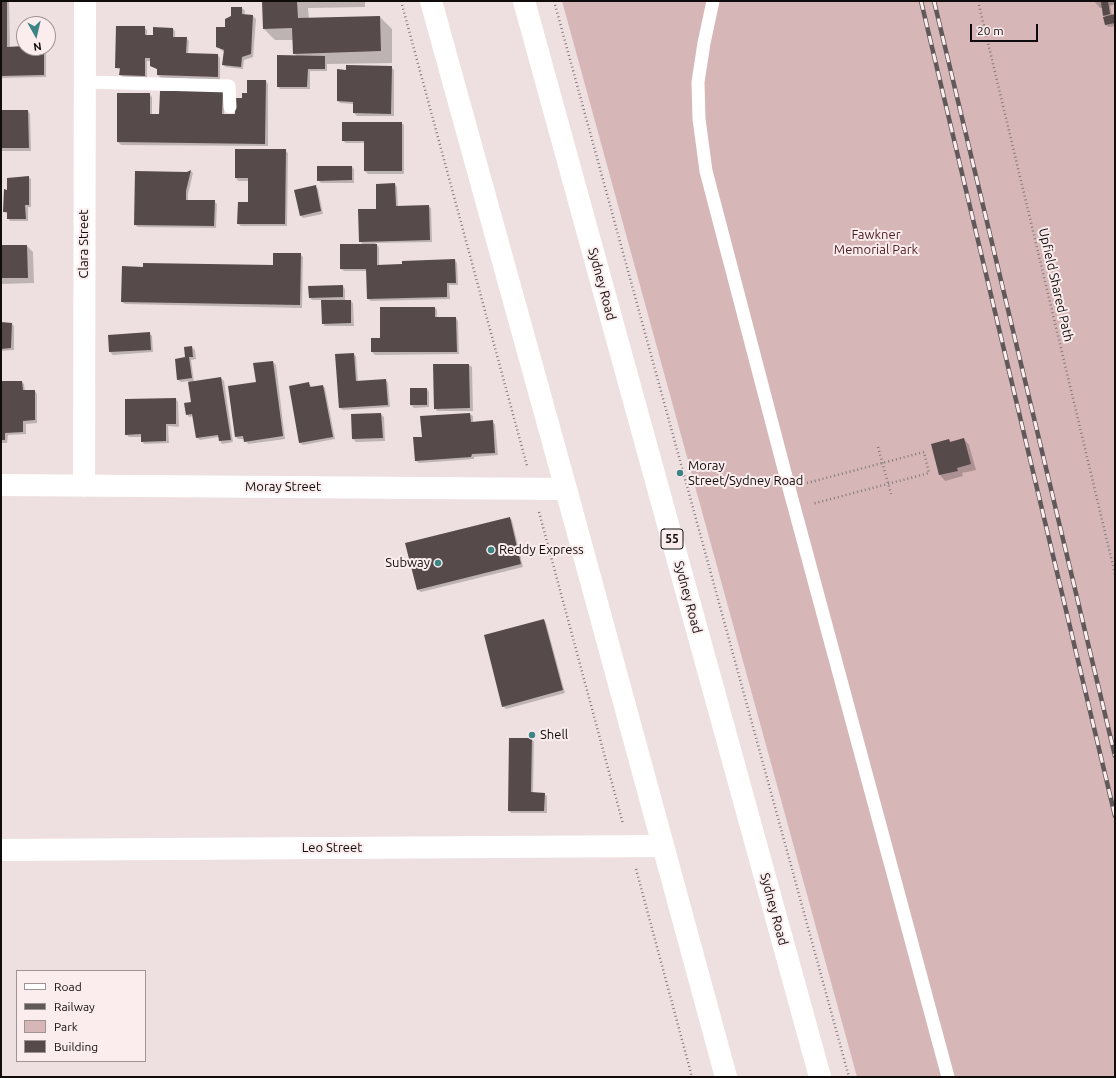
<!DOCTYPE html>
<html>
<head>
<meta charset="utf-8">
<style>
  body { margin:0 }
  #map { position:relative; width:1116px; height:1078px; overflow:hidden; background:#eee0e0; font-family:Ubuntu,sans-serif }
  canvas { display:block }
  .frame { position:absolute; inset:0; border:2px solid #110c0c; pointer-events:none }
  .legend { position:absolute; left:16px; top:970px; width:130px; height:92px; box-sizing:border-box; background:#fbeded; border:1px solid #9d9393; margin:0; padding:5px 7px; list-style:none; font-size:12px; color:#110c0c }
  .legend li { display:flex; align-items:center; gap:8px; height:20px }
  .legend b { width:20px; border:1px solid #9d9393 }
  .north { position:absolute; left:16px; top:16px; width:40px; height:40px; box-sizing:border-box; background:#fbeded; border:1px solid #9d9393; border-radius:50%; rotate:172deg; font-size:11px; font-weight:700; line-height:16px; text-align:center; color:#110c0c }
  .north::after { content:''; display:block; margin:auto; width:14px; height:18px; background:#3c8485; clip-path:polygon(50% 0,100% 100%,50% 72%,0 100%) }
  .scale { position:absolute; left:970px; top:24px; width:68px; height:18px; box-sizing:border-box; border:2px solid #110c0c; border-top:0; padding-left:5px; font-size:12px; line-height:14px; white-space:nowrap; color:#110c0c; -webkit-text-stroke:3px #fbeded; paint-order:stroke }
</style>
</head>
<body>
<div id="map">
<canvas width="1116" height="1078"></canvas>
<div class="frame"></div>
<ul class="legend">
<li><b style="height:5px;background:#fff"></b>Road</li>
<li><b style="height:5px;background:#615959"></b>Railway</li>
<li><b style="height:11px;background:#d7b6b7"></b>Park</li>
<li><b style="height:11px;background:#564a4b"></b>Building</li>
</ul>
<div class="north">N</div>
<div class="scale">20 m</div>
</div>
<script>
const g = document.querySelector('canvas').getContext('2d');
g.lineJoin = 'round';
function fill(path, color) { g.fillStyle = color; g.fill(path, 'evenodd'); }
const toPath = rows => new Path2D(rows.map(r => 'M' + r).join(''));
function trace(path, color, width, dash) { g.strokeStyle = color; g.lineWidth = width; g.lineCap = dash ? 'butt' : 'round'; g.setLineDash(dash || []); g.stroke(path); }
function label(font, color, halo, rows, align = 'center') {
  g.font = font + ' Ubuntu,sans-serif'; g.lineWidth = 4; g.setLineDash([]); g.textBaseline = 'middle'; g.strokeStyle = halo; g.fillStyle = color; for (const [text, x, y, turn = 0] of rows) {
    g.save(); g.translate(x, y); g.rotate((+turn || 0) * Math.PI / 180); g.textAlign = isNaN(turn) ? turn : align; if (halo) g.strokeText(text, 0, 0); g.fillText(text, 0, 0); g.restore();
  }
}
const green = toPath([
  [562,1,1115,1,1115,1077,857,1077]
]);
const shadow = toPath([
  [1,1,9,1,10,48,46,48,46,77,1,78],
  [263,1,373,1,365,1,365,7,308,8,309,19,380,17,392,29,392,63,327,64,327,71,310,71,310,89,280,89,278,86,297,56,294,53,294,40,275,40,264,29],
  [1094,1,1115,1,1115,4,1110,6,1112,16,1115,15,1115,26,1109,27,1106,25,1106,17,1104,15,1103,8,1100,8],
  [242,8,245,11,244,16,253,16,256,19,253,57,244,60,243,69,226,67,223,65,224,52,217,47,226,28],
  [144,27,147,30,147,36,154,36,173,29,175,31,175,38,186,38,189,41,188,54,218,55,220,58,220,80,161,78,158,75,158,70,151,65,151,61,147,61,147,78,123,77,120,75,121,70,116,68],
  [391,67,394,70,394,116,357,116,354,113,354,104,340,103,338,101,347,71],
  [266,81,268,84,268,146,121,145,118,142,149,94,152,97,152,115,160,115,222,92,225,95,224,115,236,115,243,99,248,94],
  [1,111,28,111,30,114,31,151,1,151],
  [401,123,404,125,404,174,368,174,365,171,365,143,346,143,343,141],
  [236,150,285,150,288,153,287,226,241,226,238,224,249,203,249,181,238,181,236,178],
  [352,167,354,169,354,183,321,183,318,180],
  [191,171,193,173,188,194,188,201,214,201,217,204,216,228,138,227,135,225],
  [28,177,31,179,31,207,28,207,28,221,10,221,8,218,8,214,4,212,8,191],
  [395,184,397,187,398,207,428,206,431,208,432,242,375,243,379,247,379,266,455,260,457,263,458,285,449,285,450,299,371,301,368,299,367,271,344,271,341,269,363,245,360,241,377,210],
  [315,187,318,189,323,214,303,218,301,216],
  [1,246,27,246,33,252,34,283,1,284],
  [300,254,303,257,302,308,125,304,122,302,274,266],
  [343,286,345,289,345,301,351,301,353,303,354,326,325,326,323,323,322,300,312,300,310,298],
  [435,308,437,310,437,318,456,318,458,321,459,354,375,355,372,352,372,339,381,339],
  [1,323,12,324,14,326,14,350,1,351],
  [149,333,152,336,153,352,113,355,110,352,109,336],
  [192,347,195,350,196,359,191,360,194,382,221,378,224,381,233,442,222,444,220,441,219,437,200,440,197,438,194,416,189,417,187,414,192,403,189,381,181,382,178,380,186,358],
  [353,354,356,356,358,382,386,380,388,383,390,407,343,410,340,408],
  [273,362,276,365,285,439,248,444,245,439,238,439,236,437,257,383],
  [434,365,469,365,472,367,473,411,437,411,435,408],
  [1,382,22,382,24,384,25,391,35,391,37,394,37,423,26,424,26,434,8,435,7,443,1,443],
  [308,383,312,387,323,386,325,388,335,439,303,445,300,443],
  [427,389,429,392,429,407,414,408,411,405],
  [176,399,178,402,179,427,168,426,169,443,144,444,142,441,142,437,129,437,126,434],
  [381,414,384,417,385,441,356,442,353,439,352,415],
  [470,414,473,416,473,423,492,422,495,424,498,455,474,457,474,459,419,463,416,461,423,438],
  [964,439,969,445,976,470,962,473,963,476,945,481,940,475,932,445,949,440,951,442],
  [509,518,512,520,523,567,421,592,418,590],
  [544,620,546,623,565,693,506,709,503,706],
  [531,739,534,741,533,793,544,794,547,796,547,813,511,813,509,810]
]);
const building = toPath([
  [1,1,7,1,7,47,24,46,24,48,44,48,44,75,1,76],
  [262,1,297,1,298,18,380,16,381,51,293,54,292,28,263,29],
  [1108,1,1110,14,1103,16,1101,2],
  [231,7,242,7,242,14,253,15,251,54,242,57,241,67,222,65,224,50,216,47,216,27,225,27,225,19,231,16],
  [1115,14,1115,23,1105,25,1103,17],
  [116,26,145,26,145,35,153,35,153,27,173,28,173,37,187,37,186,53,218,54,218,77,157,75,157,69,150,66,150,58,145,58,145,76,119,75,120,68,115,68],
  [277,55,325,56,325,69,308,69,307,87,277,87],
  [346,65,392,66,391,114,353,113,353,102,337,101,337,69,346,70],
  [247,80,266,80,265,144,117,142,117,93,150,93,150,114,159,114,160,91,223,91,222,114,235,114,235,98,242,98,242,93,247,93],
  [1,110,28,110,29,148,1,148],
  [342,122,402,122,402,171,364,171,364,141,342,141],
  [235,149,286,149,285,224,237,224,238,202,248,202,248,178,235,178],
  [317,166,352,166,352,180,317,181],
  [191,170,186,191,186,200,215,200,214,226,134,225,135,171,187,172],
  [29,176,29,205,25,205,26,219,7,219,7,212,3,212,4,189,7,190,7,178],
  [395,183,396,206,429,205,430,240,359,242,358,209,376,209,376,184],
  [316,185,321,211,300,216,294,190],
  [340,244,377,244,377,265,402,264,402,261,455,259,456,283,447,283,447,297,367,299,366,269,340,269],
  [1,245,27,245,28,278,1,278],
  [273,253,301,253,300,305,121,302,122,266,143,267,143,263,273,265],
  [343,285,343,297,309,298,308,286],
  [321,300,351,300,351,323,322,324],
  [380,307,435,307,435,317,456,317,457,352,371,352,371,338,380,338],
  [1,322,12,323,11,348,1,349],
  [150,332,151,350,109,352,108,335],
  [192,346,193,357,189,357,192,378,177,380,175,359,185,357,184,347],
  [354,353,356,381,386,379,388,405,339,408,335,354],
  [273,361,283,436,244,442,243,436,235,437,228,386,256,382,253,363],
  [433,364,469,364,470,408,434,409],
  [221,377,231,440,219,441,218,435,196,438,192,414,186,415,184,403,191,402,188,382],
  [1,381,22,381,23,390,35,390,35,420,23,421,23,432,5,433,5,440,1,440],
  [309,382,310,387,323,385,333,437,299,443,289,386],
  [410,388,427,388,427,405,410,405],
  [176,398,176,424,166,424,166,441,141,442,141,434,125,435,125,399],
  [381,413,383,438,352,439,351,414],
  [470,413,471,422,493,420,495,453,472,454,471,457,415,461,413,437,422,437,420,416],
  [964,438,971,464,957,468,958,471,939,475,931,444,949,439,950,442],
  [510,517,521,564,417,590,405,543],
  [544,619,563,690,502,707,484,635],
  [509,738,532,738,531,792,545,793,544,811,508,811]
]);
const path = toPath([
  [401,1,527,466],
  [554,1,849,1077],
  [978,1,1115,574],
  [878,447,891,494],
  [807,483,924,452,929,473,812,504],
  [539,512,623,824],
  [636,869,692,1077]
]);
const lane = toPath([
  [713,1,704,43,698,82,699,119,706,171,789,488,948,1077],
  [85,82,229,86,230,107]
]);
const street = toPath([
  [1,485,566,489],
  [84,486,85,1],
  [1,850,662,846]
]);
const highway = toPath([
  [431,1,566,489,726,1077],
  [524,1,820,1077]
]);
const rail = toPath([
  [921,1,1115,816],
  [934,1,1115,756]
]);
const markers = [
  [680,473,4,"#3c8485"],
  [491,550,4,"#3c8485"],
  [438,563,4,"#3c8485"],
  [532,735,4,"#3c8485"]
];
const shields = [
  [672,539,22]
];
const shieldNames = [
  ["55",672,539]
];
const parkNames = [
  ["Fawkner",876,235],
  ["Memorial Park",876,250]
];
const streetNames = [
  ["Clara Street",84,244,-90],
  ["Sydney Road",602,284,75],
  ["Upfield Shared Path",1056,285,77],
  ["Moray Street",283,487],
  ["Sydney Road",688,597,75],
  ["Leo Street",332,848],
  ["Sydney Road",774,909,75]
];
const poiNames = [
  ["Moray",688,466],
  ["Street/Sydney Road",688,481],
  ["Reddy Express",499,550],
  ["Subway",430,563,"right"],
  ["Shell",540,735]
];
fill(green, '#d7b6b7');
fill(shadow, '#0003');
fill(building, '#564a4b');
trace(path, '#837979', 2.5, [1, 3]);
trace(lane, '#fff', 13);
trace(street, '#fff', 22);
trace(highway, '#fff', 22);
trace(rail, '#615959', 4.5);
trace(rail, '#fbeded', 3, [9]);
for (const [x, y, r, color] of markers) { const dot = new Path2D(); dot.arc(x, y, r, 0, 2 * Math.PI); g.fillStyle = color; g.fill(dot); trace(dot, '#fbeded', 1.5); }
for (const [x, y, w] of shields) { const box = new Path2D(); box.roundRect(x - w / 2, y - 10, w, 20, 3); g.fillStyle = '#fbeded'; g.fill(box); trace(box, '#110c0c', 1); }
label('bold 12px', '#110c0c', null, shieldNames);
label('13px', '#4b1c21', '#fbeded', parkNames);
label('13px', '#110c0c', '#fbeded', streetNames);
label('13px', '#110c0c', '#fbeded', poiNames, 'left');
</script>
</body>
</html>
